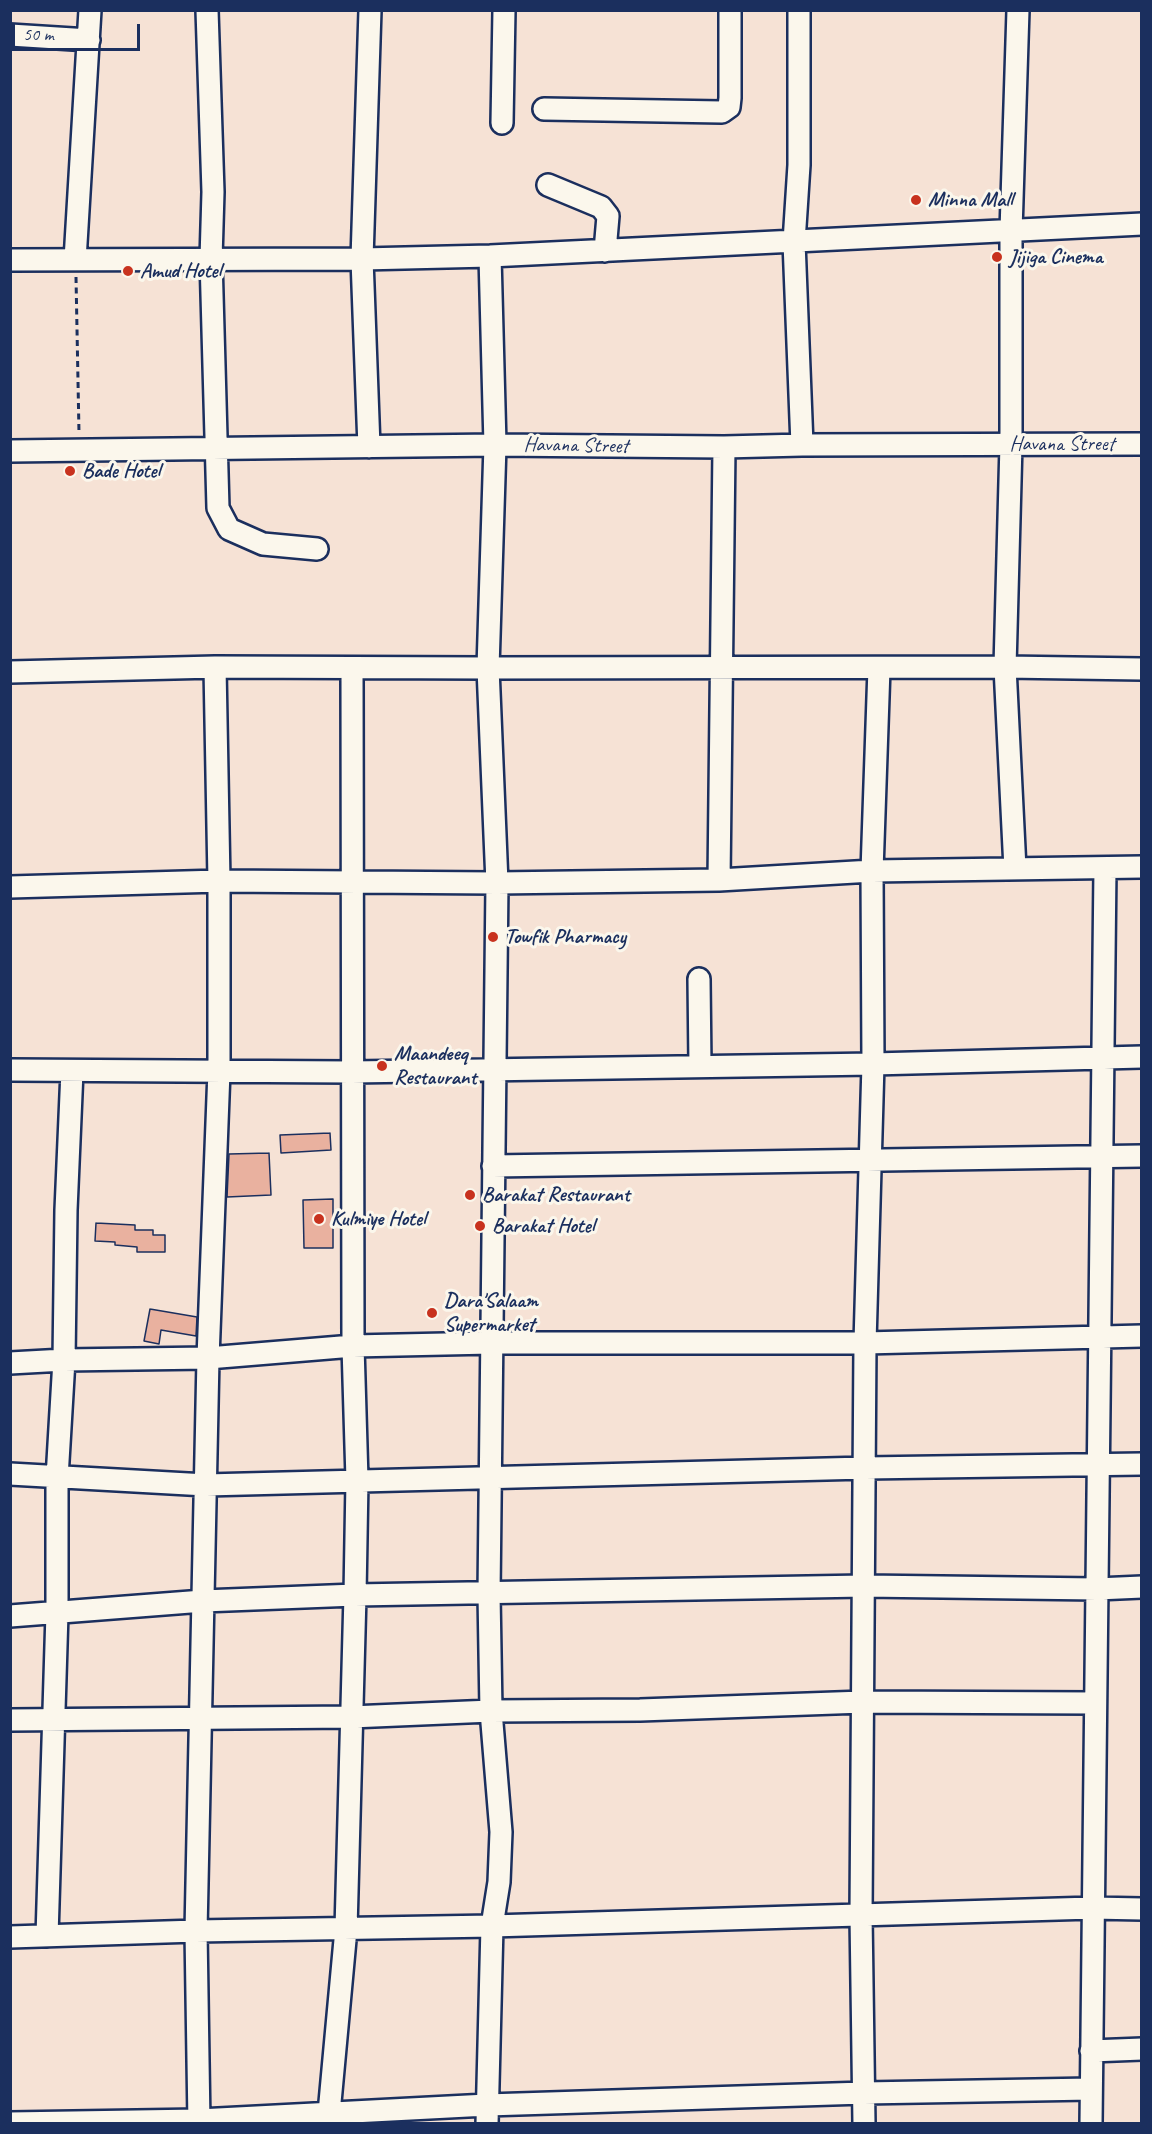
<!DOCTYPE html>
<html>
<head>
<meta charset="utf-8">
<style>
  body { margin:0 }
  #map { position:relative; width:1152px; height:2134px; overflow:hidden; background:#f6e2d5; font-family:Caveat,sans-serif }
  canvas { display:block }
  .frame { position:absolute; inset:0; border:12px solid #1b2f5e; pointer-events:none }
  .scale { position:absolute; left:12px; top:24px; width:128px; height:27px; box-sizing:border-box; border:3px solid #1b2f5e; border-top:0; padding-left:8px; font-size:18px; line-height:21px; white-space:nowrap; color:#1b2f5e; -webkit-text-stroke:4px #fbf7ec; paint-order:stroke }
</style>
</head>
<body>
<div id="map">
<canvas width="1152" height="2134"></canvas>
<div class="frame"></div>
<div class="scale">50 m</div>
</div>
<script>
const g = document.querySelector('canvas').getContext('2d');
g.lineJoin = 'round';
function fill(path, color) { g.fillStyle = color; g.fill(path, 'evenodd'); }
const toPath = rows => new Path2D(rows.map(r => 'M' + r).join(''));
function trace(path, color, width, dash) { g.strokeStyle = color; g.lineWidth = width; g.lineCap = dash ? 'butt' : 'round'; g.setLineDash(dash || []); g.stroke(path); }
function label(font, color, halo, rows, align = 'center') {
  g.font = font + ' Caveat,sans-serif'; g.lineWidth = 6; g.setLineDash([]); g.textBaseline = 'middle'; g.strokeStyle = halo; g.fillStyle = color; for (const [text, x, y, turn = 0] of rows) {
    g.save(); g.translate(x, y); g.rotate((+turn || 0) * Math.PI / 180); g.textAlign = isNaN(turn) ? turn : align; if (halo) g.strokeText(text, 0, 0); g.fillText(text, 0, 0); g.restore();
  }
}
const building = toPath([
  [330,1133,331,1150,281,1153,280,1135,330,1133],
  [269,1153,271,1195,227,1197,229,1154,269,1153],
  [333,1199,333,1248,304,1248,303,1200,333,1199],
  [96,1223,135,1225,135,1230,153,1230,153,1235,165,1235,165,1252,137,1252,137,1247,115,1245,115,1242,95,1241,96,1223],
  [150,1309,197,1317,196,1336,161,1330,159,1344,144,1341,150,1309]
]);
const path = toPath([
  [76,277,79,433]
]);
const minor = toPath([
  [207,10,213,192,211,259,218,508,229,529,263,544,317,549],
  [799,10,799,165,794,242,802,445],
  [10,35,89,40],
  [544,109,722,112,729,107,730,98,730,10],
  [502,123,504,10],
  [548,185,601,207,608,216,605,251],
  [10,260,362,259,490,256,1142,224],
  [75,260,90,10],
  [369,447,362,259,370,10],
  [10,451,495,445,724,447,802,445,1142,444],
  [10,672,215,667,488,668,1005,667,1142,669],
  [1015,869,1005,667,1011,444,1011,231,1018,10],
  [719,880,724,447],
  [10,887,219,881,497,883,719,880,872,871,1142,867],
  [699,979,700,1066],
  [10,1070,352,1072,873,1064,1142,1057],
  [493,1166,1142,1156],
  [10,1363,64,1360,208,1358,353,1346,491,1343,865,1343,1142,1336],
  [10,1474,206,1485,865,1468,1142,1464],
  [10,1616,203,1601,355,1595,864,1586,1097,1589,1142,1587],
  [10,1720,351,1717,491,1711,640,1710,863,1702,1095,1703],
  [47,1936,57,1613,57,1478,64,1360,66,1210,72,1071],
  [10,1937,196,1931,492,1926,1092,1908,1142,1909],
  [1091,2051,1142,2049],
  [10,2123,199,2120,487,2105,864,2093,1091,2089],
  [199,2124,196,1931,208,1358,219,1071,219,881,215,667],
  [328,2124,346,1929,355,1595,357,1480,353,1346,352,668],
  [487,2124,492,1926,499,1882,501,1832,491,1711,489,1594,497,883,488,668,495,445,490,256],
  [864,2124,861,1915,865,1343,873,1064,872,871,879,668],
  [1091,2124,1105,868]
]);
const markers = [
  [916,200,6,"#c8321e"],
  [997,257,6,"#c8321e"],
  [128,271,6,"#c8321e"],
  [70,471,6,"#c8321e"],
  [493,937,6,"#c8321e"],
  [382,1066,6,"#c8321e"],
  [470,1195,6,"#c8321e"],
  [319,1219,6,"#c8321e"],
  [480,1226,6,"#c8321e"],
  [432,1313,6,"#c8321e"]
];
const poiNames = [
  ["Minna Mall",928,200],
  ["Jijiga Cinema",1009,257],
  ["Amud Hotel",140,271],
  ["Bade Hotel",82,471],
  ["Towfik Pharmacy",505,937],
  ["Maandeeq",394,1054],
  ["Restaurant",394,1078],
  ["Barakat Restaurant",482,1195],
  ["Kulmiye Hotel",331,1219],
  ["Barakat Hotel",492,1226],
  ["Dara'Salaam",444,1301],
  ["Supermarket",444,1325]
];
const streetNames = [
  ["Havana Street",1062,444],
  ["Havana Street",576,446,1]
];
fill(building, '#e9b19f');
trace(building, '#1b2f5e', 1.5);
trace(minor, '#1b2f5e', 26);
trace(path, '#1b2f5e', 3, [6, 4.5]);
trace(minor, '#fbf7ec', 21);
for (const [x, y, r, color] of markers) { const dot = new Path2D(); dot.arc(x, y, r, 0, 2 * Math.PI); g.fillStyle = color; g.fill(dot); trace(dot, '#fbf7ec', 2); }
label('bold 21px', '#1b2f5e', '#fbf7ec', poiNames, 'left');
label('21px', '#1b2f5e', '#fbf7ec', streetNames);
</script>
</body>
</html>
